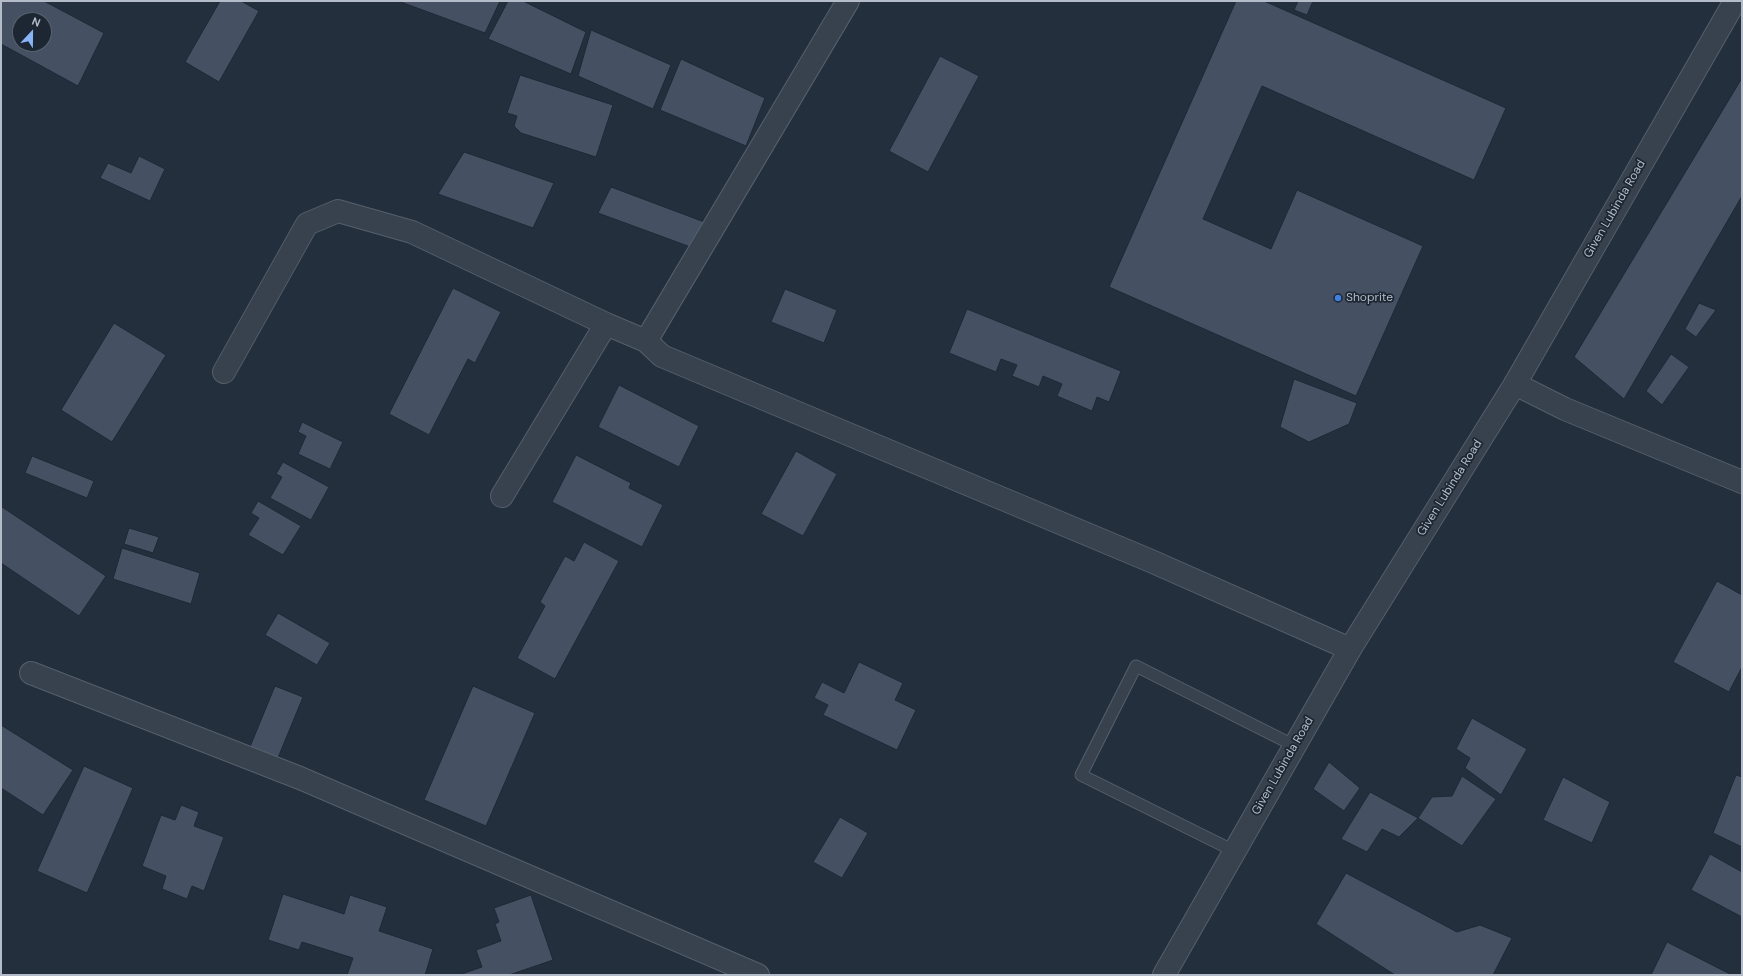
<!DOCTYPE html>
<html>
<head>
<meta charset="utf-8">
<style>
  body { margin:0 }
  #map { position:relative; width:1743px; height:976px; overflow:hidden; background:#242f3e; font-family:"DM Sans",sans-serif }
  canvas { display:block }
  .frame { position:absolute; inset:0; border:2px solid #b4bcc9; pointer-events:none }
  .north { position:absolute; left:12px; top:12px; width:40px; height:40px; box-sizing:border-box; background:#1d2633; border:1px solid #59626f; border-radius:50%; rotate:22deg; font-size:11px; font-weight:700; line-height:16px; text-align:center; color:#b4bcc9 }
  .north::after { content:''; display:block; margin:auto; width:14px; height:18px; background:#8ab4f8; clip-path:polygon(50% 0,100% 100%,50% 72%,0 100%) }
</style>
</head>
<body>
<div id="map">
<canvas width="1743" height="976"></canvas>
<div class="frame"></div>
<div class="north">N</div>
</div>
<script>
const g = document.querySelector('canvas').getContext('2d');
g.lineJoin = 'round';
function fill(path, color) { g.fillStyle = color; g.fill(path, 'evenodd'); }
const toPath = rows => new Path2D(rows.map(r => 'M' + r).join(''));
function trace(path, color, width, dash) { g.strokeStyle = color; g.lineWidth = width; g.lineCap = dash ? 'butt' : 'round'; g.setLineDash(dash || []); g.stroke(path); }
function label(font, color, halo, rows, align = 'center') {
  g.font = font + ' "DM Sans",sans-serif'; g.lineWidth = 3.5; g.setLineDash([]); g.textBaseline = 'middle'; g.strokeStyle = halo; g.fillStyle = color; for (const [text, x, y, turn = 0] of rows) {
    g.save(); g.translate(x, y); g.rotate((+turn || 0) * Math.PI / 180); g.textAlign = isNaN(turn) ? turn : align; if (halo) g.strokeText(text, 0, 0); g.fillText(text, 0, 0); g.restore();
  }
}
const building = toPath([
  [1,1,44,1,104,33,78,86,1,44,1,1],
  [20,20,44,20,44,44,20,44,20,20],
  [220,1,241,1,259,11,219,82,185,62,220,1],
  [398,1,500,1,485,33,398,1],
  [508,1,523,1,586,32,571,74,488,39,508,1],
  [1236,1,1264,1,1506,108,1474,180,1262,86,1203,219,1271,249,1297,190,1423,246,1356,396,1109,287,1236,1],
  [1298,1,1313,1,1307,15,1294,10,1298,1],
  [591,30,671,65,653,109,578,76,591,30],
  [940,56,979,76,928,172,889,151,940,56],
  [681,59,765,98,746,146,660,110,681,59],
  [520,75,613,105,596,157,521,133,514,126,517,116,507,113,520,75],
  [1742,78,1742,196,1624,399,1574,357,1742,78],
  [464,152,554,183,533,228,438,194,464,152],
  [139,156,165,169,150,201,100,178,108,163,131,173,139,156],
  [611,187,707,223,696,249,598,213,611,187],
  [453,288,501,312,475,363,468,359,429,435,389,414,453,288],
  [785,289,837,310,824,343,771,322,785,289],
  [1699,303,1716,310,1696,337,1685,329,1699,303],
  [967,309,1121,371,1109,402,1097,397,1092,411,1057,396,1062,384,1043,376,1039,387,1012,376,1017,365,1001,359,996,372,949,353,967,309],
  [114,323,166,355,112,442,61,410,114,323],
  [1671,354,1689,367,1662,405,1646,391,1671,354],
  [1294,379,1357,403,1349,424,1309,442,1280,427,1294,379],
  [619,385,699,426,679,467,598,427,619,385],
  [302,422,343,442,330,469,298,454,306,436,298,432,302,422],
  [796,451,837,474,803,536,761,514,796,451],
  [576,455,631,483,629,488,663,505,642,547,552,502,576,455],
  [32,456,94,481,87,498,25,473,32,456],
  [283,462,329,487,311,520,270,498,282,477,276,474,283,462],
  [258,501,301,526,283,555,248,535,259,518,251,513,258,501],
  [2,507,106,576,79,616,1,563,1,509,2,507],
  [129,528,159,537,153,553,124,544,129,528],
  [584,542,619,561,555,679,517,658,545,606,540,602,565,556,574,561,584,542],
  [122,548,200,573,191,604,113,579,122,548],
  [1717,581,1742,595,1742,667,1729,692,1673,662,1717,581],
  [278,613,330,643,317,665,265,635,278,613],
  [859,662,903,683,895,700,916,710,897,750,823,715,828,705,814,698,822,682,844,693,859,662],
  [275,686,303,697,275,765,247,754,275,686],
  [473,686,535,713,486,826,424,800,473,686],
  [1472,718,1527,749,1501,795,1465,768,1470,758,1456,749,1472,718],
  [1,725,73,770,43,815,1,788,1,725],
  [1329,762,1360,788,1344,811,1313,789,1329,762],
  [84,766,133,788,87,893,37,871,84,766],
  [1736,775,1742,777,1742,847,1713,833,1736,775],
  [1462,776,1496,799,1462,846,1418,818,1432,797,1452,796,1462,776],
  [1563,777,1610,802,1592,843,1543,820,1563,777],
  [1370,792,1418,818,1399,837,1382,829,1367,852,1341,839,1370,792],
  [181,805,199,812,194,826,224,837,204,891,192,886,187,899,162,889,166,876,142,866,161,815,175,820,181,805],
  [840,817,868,833,842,878,813,862,840,817],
  [1710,854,1742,872,1742,917,1691,890,1710,854],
  [1346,873,1457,932,1480,925,1512,938,1493,975,1395,975,1316,924,1346,873],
  [283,894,344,914,350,895,387,907,379,931,433,949,425,975,347,975,353,958,302,942,299,950,268,940,283,894],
  [531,895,553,960,509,975,459,975,482,967,476,950,501,941,495,924,499,922,494,908,531,895],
  [1667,942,1732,975,1651,975,1667,942]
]);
const service = toPath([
  [1234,851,1081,775,1136,666,1295,746]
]);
const minor = toPath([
  [646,341,848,1],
  [224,372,307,224,338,211,412,232,606,324,646,341,662,356,1151,561,1350,649],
  [1515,384,1565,409,1742,482],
  [502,496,606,324],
  [31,673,300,778,758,975]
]);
const tertiary = toPath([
  [1164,975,1350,649,1515,384,1735,1]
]);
const markers = [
  [1338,298,4,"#3f7fe0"]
];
const streetNames = [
  ["Given Lubinda Road",1615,209,-60],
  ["Given Lubinda Road",1450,488,-58],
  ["Given Lubinda Road",1283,766,-60]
];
const poiNames = [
  ["Shoprite",1346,298]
];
fill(building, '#455162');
trace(building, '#1f2835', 1);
trace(service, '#565f6c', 13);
trace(minor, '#565f6c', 24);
trace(tertiary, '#565f6c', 24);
trace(service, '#38414e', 11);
trace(minor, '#38414e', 22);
trace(tertiary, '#38414e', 22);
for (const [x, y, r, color] of markers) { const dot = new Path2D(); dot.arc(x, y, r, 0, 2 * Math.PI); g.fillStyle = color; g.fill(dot); trace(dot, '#1d2633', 1.5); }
label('12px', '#b4bcc9', '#1d2633', streetNames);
label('12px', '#b4bcc9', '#1d2633', poiNames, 'left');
</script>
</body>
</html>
